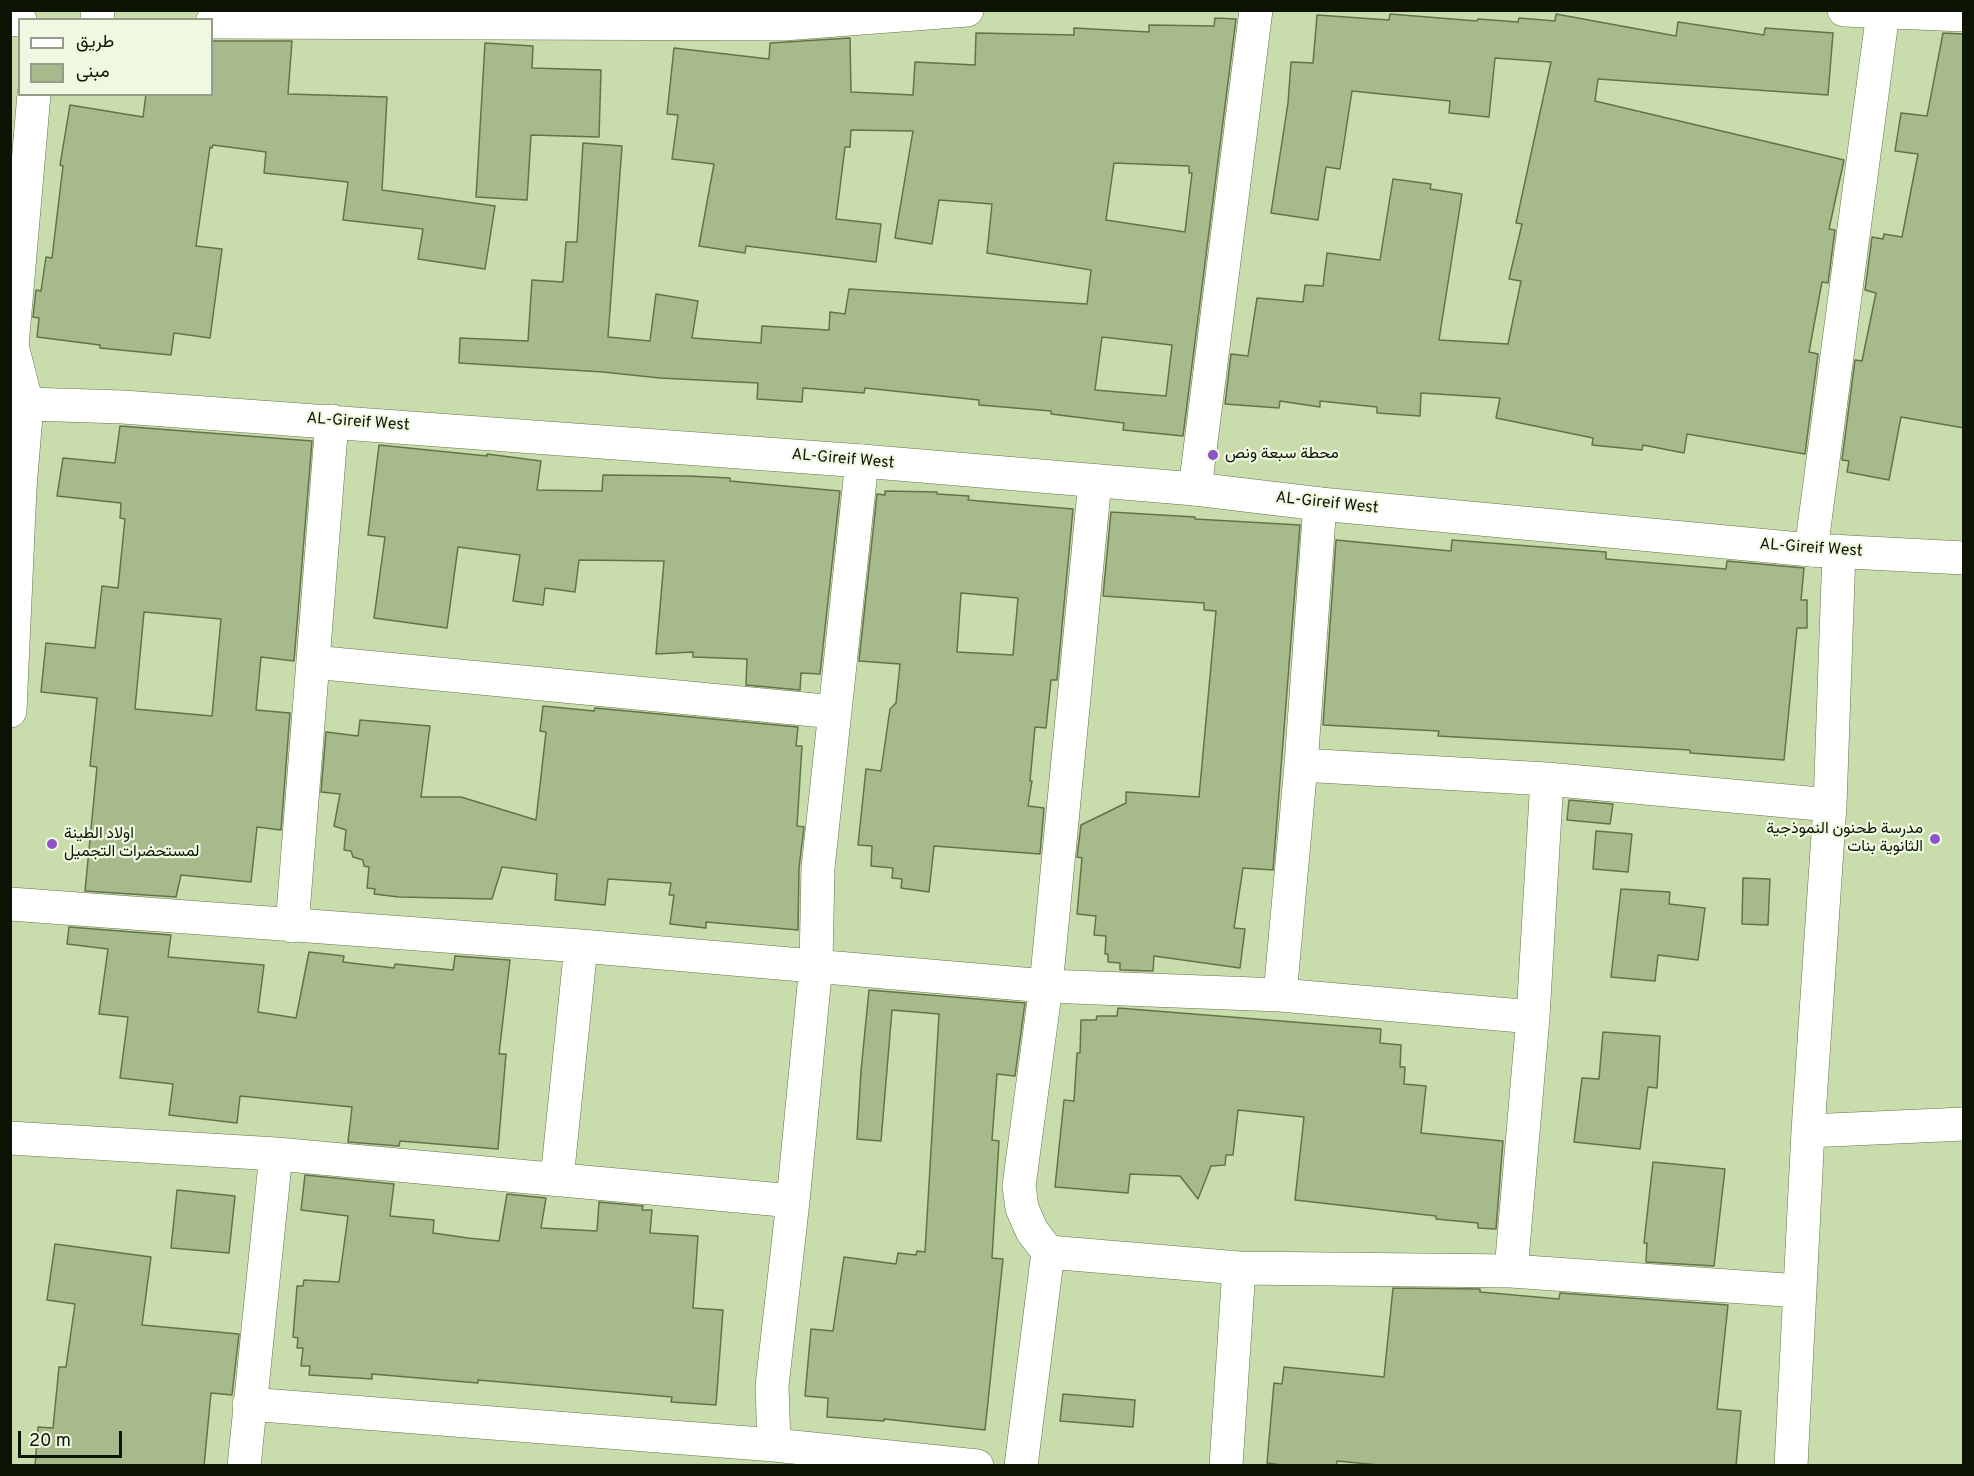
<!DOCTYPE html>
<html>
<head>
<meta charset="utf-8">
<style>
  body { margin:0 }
  #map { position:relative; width:1974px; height:1476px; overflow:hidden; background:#c9dcac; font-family:Overpass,Vazirmatn,sans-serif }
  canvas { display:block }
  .frame { position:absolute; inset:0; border:12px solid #0e1404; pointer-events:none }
  .legend { position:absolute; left:18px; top:18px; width:195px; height:78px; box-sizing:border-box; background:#eff9e1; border:2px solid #959d89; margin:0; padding:8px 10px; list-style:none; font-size:18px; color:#0e1404 }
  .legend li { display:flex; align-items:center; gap:12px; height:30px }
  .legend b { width:30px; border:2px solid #959d89 }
  .scale { position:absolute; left:18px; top:1431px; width:104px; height:27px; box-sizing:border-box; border:3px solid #0e1404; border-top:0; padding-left:8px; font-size:18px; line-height:21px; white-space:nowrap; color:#0e1404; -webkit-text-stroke:4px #eff9e1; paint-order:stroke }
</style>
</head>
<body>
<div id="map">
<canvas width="1974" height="1476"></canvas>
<div class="frame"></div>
<ul class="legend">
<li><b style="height:8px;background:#fff"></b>طريق</li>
<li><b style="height:16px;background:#a8ba8c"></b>مبنى</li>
</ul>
<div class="scale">20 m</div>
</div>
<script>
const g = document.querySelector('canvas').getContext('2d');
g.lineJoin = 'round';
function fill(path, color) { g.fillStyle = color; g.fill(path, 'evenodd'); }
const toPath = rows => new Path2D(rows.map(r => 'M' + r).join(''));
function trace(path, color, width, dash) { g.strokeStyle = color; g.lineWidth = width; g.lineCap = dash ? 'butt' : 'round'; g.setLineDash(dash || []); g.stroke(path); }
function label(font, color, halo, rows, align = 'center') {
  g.font = font + ' Overpass,Vazirmatn,sans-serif'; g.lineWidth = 4.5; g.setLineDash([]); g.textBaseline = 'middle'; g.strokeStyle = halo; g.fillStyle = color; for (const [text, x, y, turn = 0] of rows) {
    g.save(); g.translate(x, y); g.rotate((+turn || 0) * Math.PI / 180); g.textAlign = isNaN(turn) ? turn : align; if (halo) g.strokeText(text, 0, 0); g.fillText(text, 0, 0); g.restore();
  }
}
const building = toPath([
  [1390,14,1477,21,1478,19,1518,22,1519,18,1555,21,1556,14,1676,36,1678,22,1764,35,1765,28,1833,33,1828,95,1598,79,1595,101,1844,160,1829,229,1835,230,1828,283,1822,282,1809,352,1818,354,1805,454,1687,434,1684,453,1643,445,1642,450,1592,445,1593,438,1496,418,1500,398,1421,393,1420,416,1377,413,1377,407,1320,401,1320,407,1280,401,1279,408,1225,404,1231,354,1248,356,1257,298,1303,302,1305,285,1323,286,1327,253,1380,260,1393,179,1431,184,1430,189,1462,194,1439,340,1508,344,1521,281,1509,279,1522,224,1516,223,1551,62,1495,58,1489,117,1449,113,1450,101,1352,91,1340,169,1326,167,1318,220,1271,213,1288,103,1291,62,1313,63,1317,15,1389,20,1390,14],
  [1215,18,1236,19,1183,436,1123,430,1124,423,1051,414,1051,411,979,405,979,400,865,388,864,393,803,388,802,402,757,399,758,383,660,378,603,372,459,363,460,338,528,341,532,280,563,282,566,242,577,242,583,143,622,146,608,337,650,341,656,294,698,301,692,338,761,343,762,326,829,330,830,312,845,314,849,289,1087,304,1091,270,987,253,992,204,939,200,932,244,895,238,913,131,851,130,850,147,845,147,836,219,881,224,876,262,746,246,745,253,699,246,714,164,672,159,678,115,667,114,674,48,769,59,770,43,850,38,851,92,913,95,915,62,975,65,976,33,1074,35,1074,28,1149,32,1149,25,1214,26,1215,18],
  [1114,163,1189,166,1189,173,1192,173,1185,232,1106,220,1114,163],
  [1102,337,1172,345,1166,396,1095,390,1102,337],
  [1943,33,1964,34,1964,428,1901,417,1889,480,1847,472,1849,461,1842,460,1855,360,1862,361,1876,293,1865,290,1872,237,1883,239,1884,234,1902,237,1918,154,1895,151,1901,113,1927,116,1943,33],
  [212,41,292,41,288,94,387,97,382,190,495,206,485,269,418,259,423,229,343,220,348,182,264,173,266,152,213,145,212,148,210,147,196,246,222,249,210,338,174,333,171,355,100,348,100,345,37,337,39,318,33,317,36,290,41,291,46,257,52,258,63,166,60,165,70,105,143,117,146,94,212,94,212,41],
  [485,43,533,46,532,68,601,70,599,137,531,135,527,200,476,197,485,43],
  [120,426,312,441,294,661,261,657,256,710,290,713,281,830,257,827,251,882,181,875,176,897,85,891,97,767,90,766,97,698,41,692,46,643,95,648,102,586,118,588,125,519,120,518,121,503,57,496,63,458,115,463,120,426],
  [144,612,221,619,212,716,135,709,144,612],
  [379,445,487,456,487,454,541,461,537,490,602,491,603,475,688,476,730,478,730,481,840,491,820,674,801,673,800,690,746,685,747,659,693,657,693,652,656,654,664,561,579,560,575,592,545,588,543,605,513,601,520,555,458,547,447,628,374,618,385,537,368,535,379,445],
  [885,491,937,492,937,494,969,496,968,500,1073,509,1057,680,1051,680,1046,728,1035,727,1030,781,1032,781,1028,806,1044,808,1040,854,934,846,929,892,901,888,902,879,892,878,893,868,871,866,872,846,858,845,866,769,881,771,890,709,896,703,900,664,859,661,877,494,885,495,885,491],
  [961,593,1018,598,1013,655,957,652,961,593],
  [1111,512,1195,517,1195,519,1300,525,1273,870,1243,868,1234,928,1245,929,1240,968,1154,956,1153,971,1120,970,1120,963,1108,962,1108,954,1105,954,1106,936,1094,935,1096,916,1077,914,1082,858,1077,857,1081,825,1126,803,1126,792,1199,797,1216,611,1204,610,1204,603,1103,596,1111,512],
  [1336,540,1451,551,1452,540,1606,552,1606,559,1726,569,1727,561,1804,568,1801,600,1807,600,1807,628,1797,628,1784,760,1690,753,1690,750,1438,736,1439,731,1323,725,1336,540],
  [543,706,594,711,595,708,798,727,796,746,802,746,797,826,804,827,799,868,798,930,706,922,706,928,670,924,674,895,669,895,671,883,608,879,605,905,555,900,557,874,502,867,492,899,399,897,374,894,375,889,367,888,369,867,364,866,363,860,353,857,351,851,344,850,346,830,334,826,340,794,321,792,326,732,358,736,360,720,430,726,421,797,461,797,536,820,546,732,540,731,543,706],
  [1569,800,1613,804,1610,824,1567,820,1569,800],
  [1596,831,1632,834,1628,872,1593,869,1596,831],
  [1743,878,1770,879,1768,925,1742,924,1743,878],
  [1621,889,1670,892,1669,904,1705,908,1698,960,1658,955,1655,981,1611,977,1621,889],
  [69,927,171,935,168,957,264,965,258,1012,296,1018,309,952,344,956,343,962,394,968,395,964,453,970,455,956,510,960,499,1054,506,1054,498,1149,400,1141,399,1146,348,1142,352,1107,240,1096,237,1123,169,1115,173,1084,120,1078,128,1017,99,1014,108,949,67,944,69,927],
  [869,990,1025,1003,1015,1076,997,1074,992,1140,999,1141,992,1258,1003,1259,985,1430,884,1419,884,1421,827,1417,828,1398,805,1396,811,1329,833,1331,844,1257,896,1264,898,1253,916,1255,917,1251,925,1252,939,1014,892,1010,881,1141,857,1139,861,1071,869,990],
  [1118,1008,1381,1029,1380,1043,1401,1045,1400,1067,1405,1067,1404,1084,1426,1086,1421,1133,1503,1141,1496,1229,1478,1228,1478,1223,1436,1219,1436,1216,1295,1200,1304,1117,1238,1110,1233,1155,1226,1155,1225,1165,1211,1166,1198,1199,1180,1176,1130,1174,1128,1193,1055,1187,1064,1100,1074,1101,1077,1053,1080,1053,1081,1020,1096,1020,1097,1016,1117,1016,1118,1008],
  [1603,1032,1660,1036,1657,1088,1648,1087,1640,1149,1574,1142,1582,1078,1599,1079,1603,1032],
  [1653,1162,1725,1169,1714,1266,1646,1262,1647,1243,1644,1243,1653,1162],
  [305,1175,394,1184,390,1216,434,1220,433,1233,468,1238,499,1241,507,1194,546,1198,541,1228,597,1231,599,1202,643,1206,642,1210,652,1210,650,1233,698,1236,693,1308,723,1310,716,1405,671,1402,672,1397,478,1380,478,1383,372,1374,372,1379,309,1375,310,1366,301,1366,303,1348,297,1348,298,1338,293,1337,297,1286,303,1286,304,1280,339,1282,348,1216,301,1210,305,1175],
  [177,1190,235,1196,229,1253,171,1248,177,1190],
  [55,1244,151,1257,142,1325,239,1334,232,1395,211,1393,204,1466,35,1466,38,1427,53,1428,59,1367,66,1367,75,1304,47,1300,55,1244],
  [1393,1288,1480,1289,1480,1292,1559,1299,1560,1293,1728,1305,1717,1409,1741,1411,1736,1466,1389,1466,1337,1461,1336,1466,1288,1466,1267,1463,1274,1383,1282,1384,1284,1367,1384,1377,1393,1288],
  [1063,1394,1135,1400,1133,1427,1060,1421,1063,1394]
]);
const minor = toPath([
  [1844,10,1964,15],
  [10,19,20,20],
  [97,20,98,10],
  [212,22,784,24,967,10],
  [27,404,12,346,34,94],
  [1195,489,1256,10],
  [1811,550,1883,12],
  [313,662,835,712],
  [1301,765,1547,779,1830,805],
  [10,904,581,946,1046,986,1280,995,1533,1017],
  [292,926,332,421],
  [1280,995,1301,765,1320,504],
  [1808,1131,1964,1124],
  [10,1138,276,1154,793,1201],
  [557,1179,581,946],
  [1048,1252,1239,1268,1511,1271,1800,1291],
  [1511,1271,1533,1017,1547,779],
  [249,1404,774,1445,977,1466],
  [774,1445,772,1386,793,1201,816,965,818,868,862,461],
  [244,1466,276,1154],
  [1021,1466,1048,1252,1032,1231,1022,1208,1019,1186,1046,986,1095,481],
  [1226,1466,1239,1268],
  [1791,1466,1808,1131,1830,805,1839,551]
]);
const tertiary = toPath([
  [10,711,20,488,27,404,123,407,862,461,1195,489,1320,504,1811,550,1964,558]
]);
const markers = [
  [1213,455,6,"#8f52c8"],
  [1935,839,6,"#8f52c8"],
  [52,844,6,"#8f52c8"]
];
const streetNames = [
  ["AL-Gireif West",358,423,4],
  ["AL-Gireif West",843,460,5],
  ["AL-Gireif West",1327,504,6],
  ["AL-Gireif West",1811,549,4]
];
const poiNames = [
  ["محطة سبعة ونص",1225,455],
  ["مدرسة طحنون النموذجية",1923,830,"right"],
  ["الثانوية بنات",1923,848,"right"],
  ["اولاد الطينة",64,835],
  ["لمستحضرات التجميل",64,853]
];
fill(building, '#a8ba8c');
trace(building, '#637348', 1.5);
trace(minor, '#637448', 34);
trace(tertiary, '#637448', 34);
trace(minor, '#fff', 33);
trace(tertiary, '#fff', 33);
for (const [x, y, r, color] of markers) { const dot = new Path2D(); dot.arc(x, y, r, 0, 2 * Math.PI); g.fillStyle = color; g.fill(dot); trace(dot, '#eff9e1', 2); }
label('16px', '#0e1404', '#eff9e1', streetNames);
label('16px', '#0e1404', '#eff9e1', poiNames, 'left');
</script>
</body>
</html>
